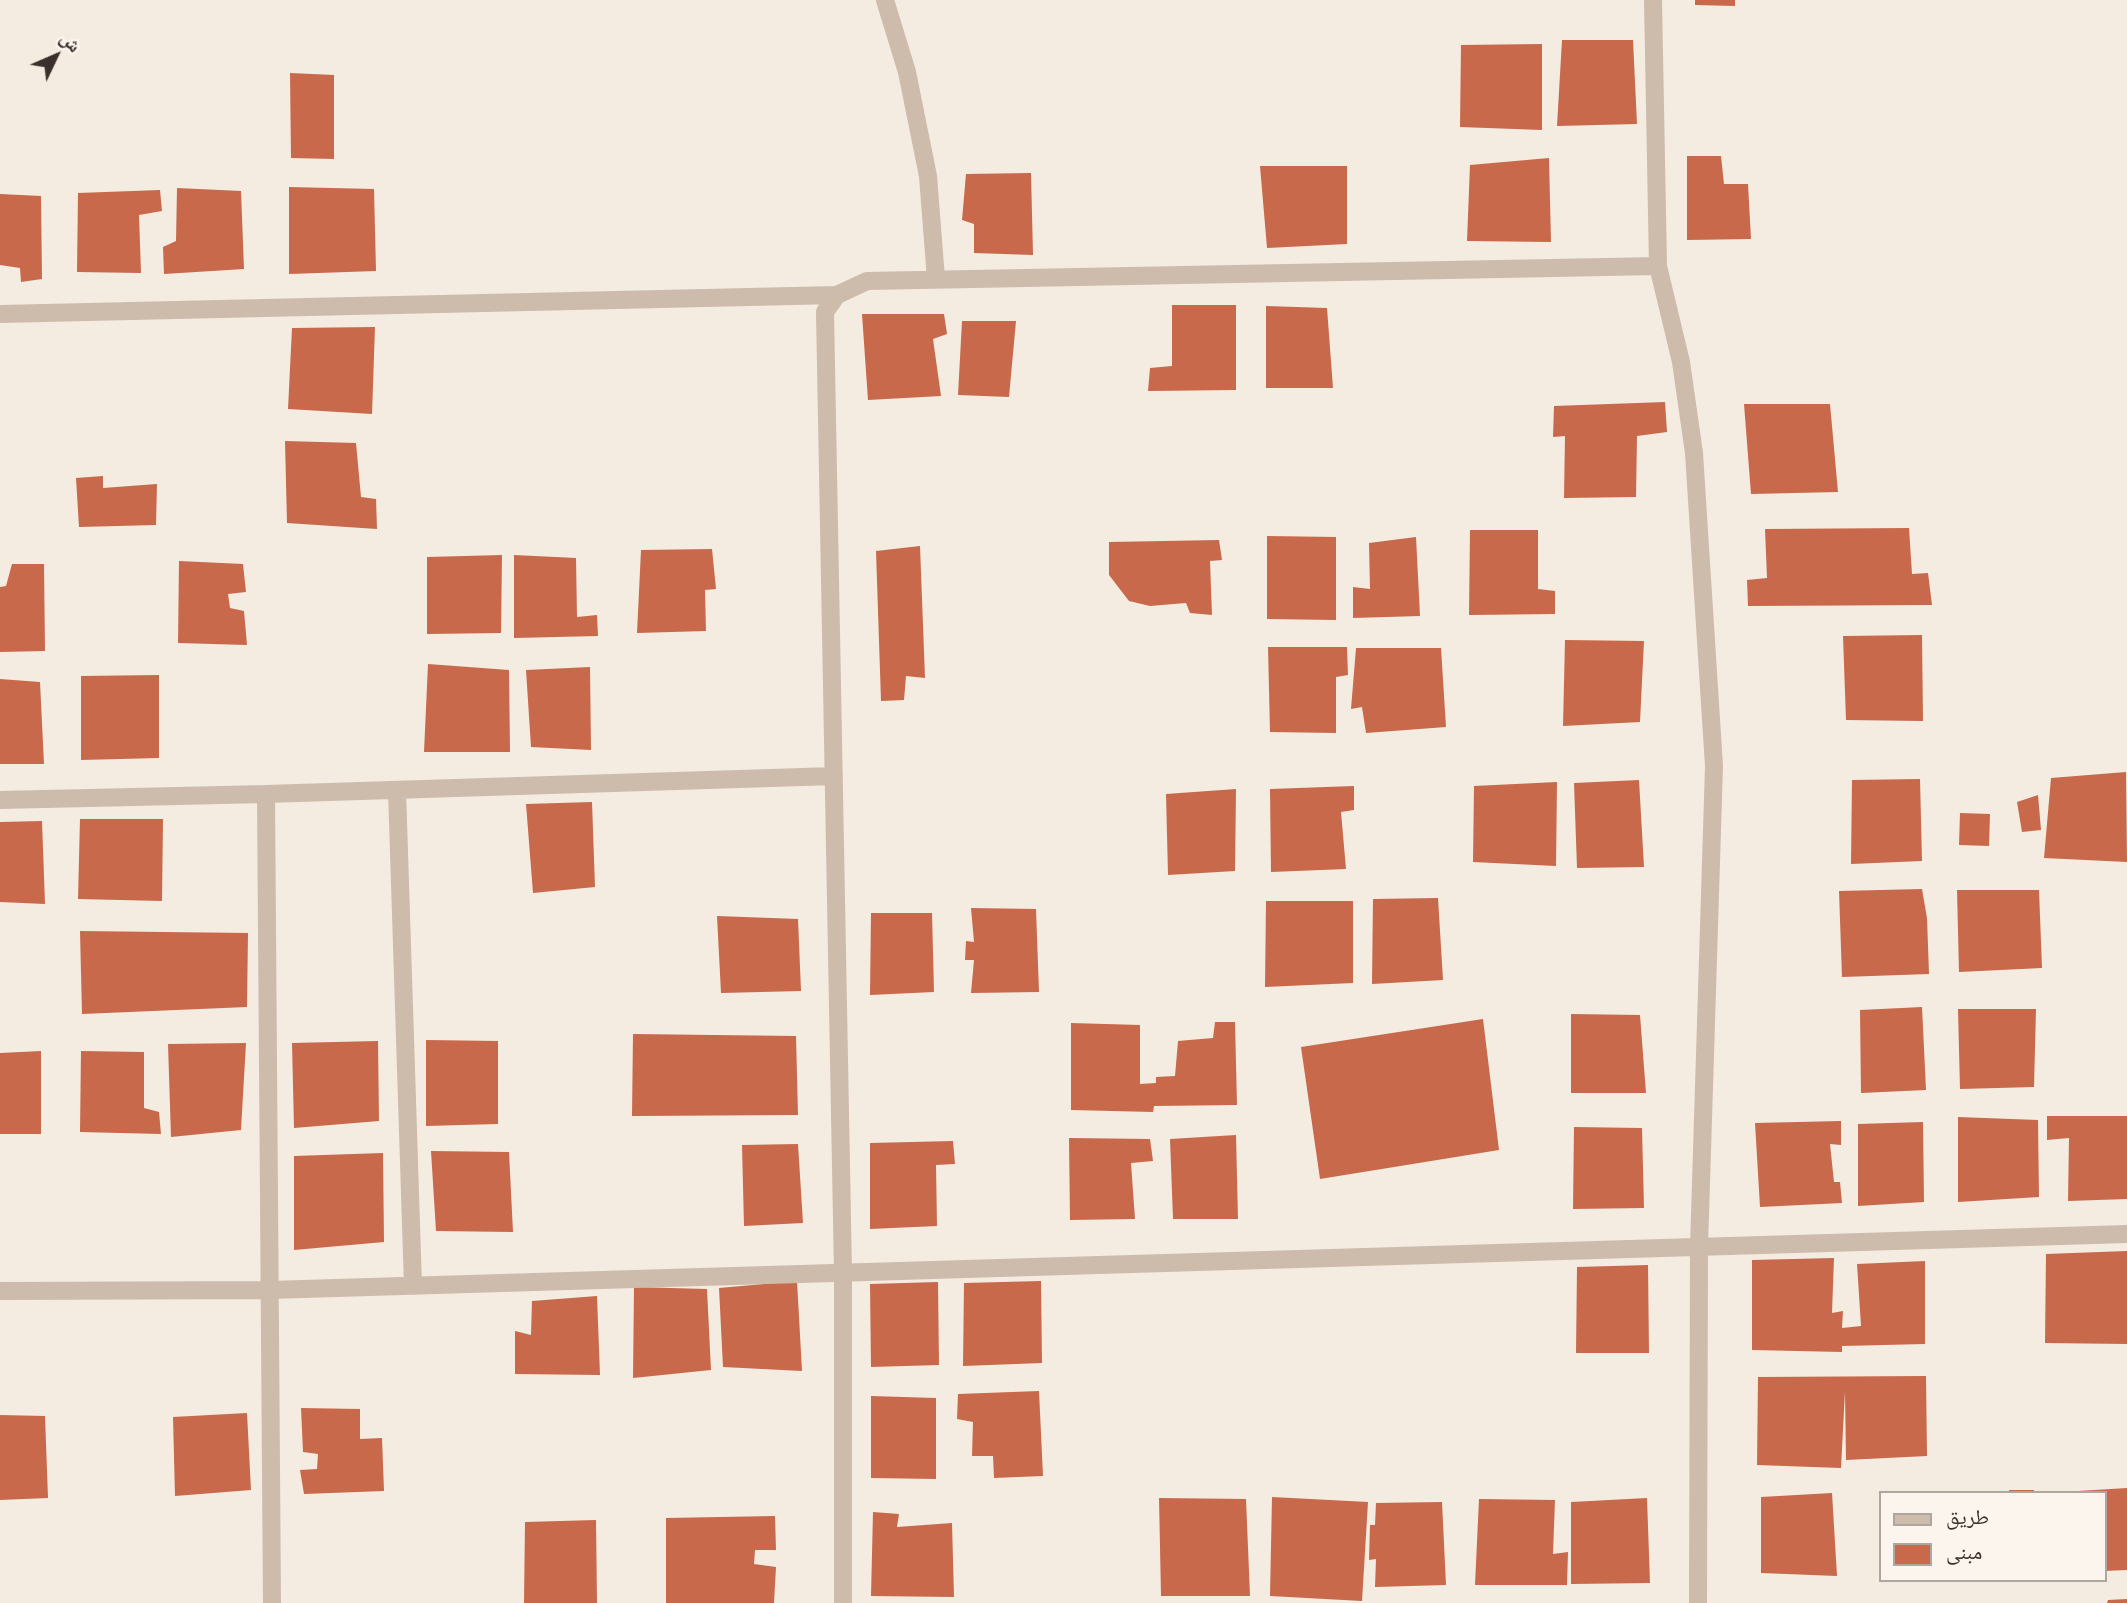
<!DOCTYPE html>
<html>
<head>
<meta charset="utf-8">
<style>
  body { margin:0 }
  #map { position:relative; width:2127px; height:1603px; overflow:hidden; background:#f4ebe1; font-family:"PT Sans","Noto Naskh Arabic",sans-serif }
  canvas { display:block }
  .legend { position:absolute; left:1879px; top:1491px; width:228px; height:91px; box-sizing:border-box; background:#fbf5ee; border:2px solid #aea6a0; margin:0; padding:9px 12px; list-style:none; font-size:21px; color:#3b302b }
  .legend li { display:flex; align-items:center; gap:14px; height:35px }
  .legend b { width:35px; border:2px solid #aea6a0 }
  .north { position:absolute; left:21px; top:21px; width:70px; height:70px; -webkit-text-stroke:5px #fbf5ee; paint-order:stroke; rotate:46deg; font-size:19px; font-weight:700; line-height:28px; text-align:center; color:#3b302b }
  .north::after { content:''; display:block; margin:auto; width:24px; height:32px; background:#3b302b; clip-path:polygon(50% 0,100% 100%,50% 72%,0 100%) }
</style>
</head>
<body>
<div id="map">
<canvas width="2127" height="1603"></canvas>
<ul class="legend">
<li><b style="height:9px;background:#cdbbac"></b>طريق</li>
<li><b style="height:19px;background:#c8694b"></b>مبنى</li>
</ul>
<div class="north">ش</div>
</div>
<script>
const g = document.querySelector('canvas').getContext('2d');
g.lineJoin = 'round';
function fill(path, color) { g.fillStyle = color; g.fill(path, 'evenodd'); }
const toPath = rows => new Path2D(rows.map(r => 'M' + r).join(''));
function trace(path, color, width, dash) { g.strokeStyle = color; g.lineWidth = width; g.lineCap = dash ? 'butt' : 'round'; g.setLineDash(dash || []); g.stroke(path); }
const building = toPath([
  [1695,0,1735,0,1735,6,1695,5],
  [1562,40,1633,40,1637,124,1557,126],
  [1542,44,1542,130,1460,127,1461,45],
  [290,73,334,75,334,159,291,158],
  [1687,156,1721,156,1724,184,1748,184,1751,239,1687,240],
  [1549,158,1551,242,1467,241,1470,165],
  [1260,166,1347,166,1347,244,1267,248],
  [1031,173,1033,255,974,253,974,224,962,220,966,174],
  [289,187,374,189,376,271,289,274],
  [177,188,241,191,244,269,164,274,163,247,176,241],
  [160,190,162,211,139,215,141,273,77,272,78,193],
  [0,194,41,196,42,279,21,282,20,268,0,265],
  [1172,305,1236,305,1236,390,1148,391,1150,368,1172,366],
  [1266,306,1327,308,1333,388,1266,388],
  [862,314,944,314,947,334,933,339,941,396,868,400],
  [962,321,1016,321,1009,397,958,395],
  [375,327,372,414,288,409,292,328],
  [1665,402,1667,432,1637,436,1636,497,1564,498,1565,436,1553,437,1554,406],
  [1744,404,1830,404,1838,492,1751,494],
  [285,441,356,443,361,497,376,499,377,529,287,523],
  [103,476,103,488,157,484,156,525,79,527,76,478],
  [1909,528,1912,574,1928,573,1932,605,1748,606,1747,580,1767,578,1765,529],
  [1470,530,1538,530,1538,589,1555,591,1555,614,1469,615],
  [1267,536,1336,537,1336,620,1267,619],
  [1416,537,1420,616,1353,618,1353,587,1370,589,1369,543],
  [1219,540,1222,560,1210,561,1212,615,1190,613,1186,603,1150,606,1129,601,1109,575,1109,542],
  [920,546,925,678,906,676,904,700,881,701,876,551],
  [712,549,716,589,705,590,706,631,637,633,641,550],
  [502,555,501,633,427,634,427,557],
  [514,555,576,558,577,617,597,615,598,636,514,638],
  [179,561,243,564,246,592,228,594,230,608,244,611,247,645,178,643],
  [12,564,44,564,45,651,0,652,0,587,6,586],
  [1922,635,1923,721,1846,720,1843,636],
  [1565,640,1644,641,1640,722,1563,726],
  [1268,647,1347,647,1348,675,1336,677,1336,733,1270,732],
  [1356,648,1441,648,1446,727,1366,733,1362,707,1351,709],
  [428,664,509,670,510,752,424,752],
  [590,667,591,750,531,747,526,670],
  [159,675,159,758,81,760,81,676],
  [0,679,40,682,44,764,0,764],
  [2126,772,2127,862,2044,858,2051,778],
  [1920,779,1922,861,1851,864,1852,780],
  [1639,780,1644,867,1577,868,1574,783],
  [1557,782,1556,866,1473,862,1474,786],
  [1354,786,1354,810,1341,812,1346,869,1271,872,1270,789],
  [1236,789,1235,871,1168,875,1166,794],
  [2038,795,2041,830,2022,832,2017,802],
  [592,802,595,887,533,893,526,804],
  [1960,813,1990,814,1989,846,1959,845],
  [80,819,163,819,162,901,78,899],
  [42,821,45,904,0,902,0,822],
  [1922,889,1927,918,1929,974,1842,977,1839,891],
  [1957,890,2039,890,2042,968,1959,972],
  [1438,898,1443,980,1372,984,1373,899],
  [1266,901,1353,901,1353,983,1265,987],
  [971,908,1036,909,1039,992,971,993,974,960,965,960,966,941,974,942],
  [871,913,932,913,934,992,870,995],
  [717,916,798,919,801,991,721,993],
  [80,931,248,933,247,1007,82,1014],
  [1922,1007,1926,1090,1861,1093,1860,1010],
  [1958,1009,2036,1009,2034,1087,1960,1089],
  [1571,1014,1640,1015,1646,1093,1571,1093],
  [1483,1019,1499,1150,1320,1179,1301,1047],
  [1215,1022,1235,1022,1237,1105,1154,1106,1153,1112,1071,1110,1071,1023,1140,1025,1140,1084,1156,1083,1156,1077,1175,1076,1178,1041,1213,1038],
  [633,1034,796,1036,798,1115,632,1116],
  [426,1040,498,1041,498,1124,426,1126],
  [378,1041,379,1121,294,1128,292,1043],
  [246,1043,241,1130,171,1137,168,1044],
  [41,1051,41,1134,0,1134,0,1053],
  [81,1051,144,1052,144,1108,159,1112,161,1134,80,1132],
  [2047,1116,2127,1116,2127,1199,2068,1201,2069,1138,2047,1140],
  [1958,1117,2038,1120,2039,1197,1958,1202],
  [1841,1121,1841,1145,1830,1144,1834,1182,1840,1182,1842,1203,1760,1207,1755,1123],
  [1923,1122,1924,1202,1858,1206,1858,1124],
  [1574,1127,1642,1128,1644,1208,1573,1209],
  [1236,1135,1238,1219,1173,1219,1170,1139],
  [1069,1138,1150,1139,1153,1161,1131,1163,1135,1219,1070,1220],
  [953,1141,955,1164,936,1165,937,1226,870,1229,870,1143],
  [798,1144,803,1223,744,1226,742,1145],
  [431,1151,509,1152,513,1232,436,1231],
  [383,1153,384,1242,294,1250,294,1156],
  [2127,1251,2127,1344,2045,1343,2046,1254],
  [1834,1258,1832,1313,1843,1311,1842,1328,1861,1326,1857,1264,1925,1261,1925,1344,1842,1346,1842,1352,1752,1350,1752,1260],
  [1648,1265,1649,1353,1576,1353,1577,1267],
  [797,1281,802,1371,723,1367,719,1288],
  [1041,1281,1042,1363,963,1366,964,1283],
  [938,1282,939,1365,871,1367,870,1284],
  [634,1287,707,1289,711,1370,633,1378],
  [597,1296,600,1375,515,1374,515,1331,531,1335,532,1301],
  [1926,1376,1927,1456,1846,1460,1845,1391,1841,1468,1757,1465,1758,1377],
  [1039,1391,1043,1476,994,1478,993,1456,972,1456,973,1422,957,1419,958,1394],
  [871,1396,936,1398,936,1479,871,1478],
  [301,1408,360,1409,360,1439,382,1438,384,1491,304,1494,300,1470,317,1469,318,1454,303,1452],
  [247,1413,251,1490,175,1496,173,1417],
  [0,1415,45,1416,48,1498,0,1500],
  [2127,1488,2127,1570,2104,1571,2104,1493,2078,1491],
  [2009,1490,2034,1490,2034,1493,2009,1493],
  [1832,1493,1837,1576,1761,1573,1761,1497],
  [1272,1497,1368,1502,1362,1601,1270,1596],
  [1159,1498,1246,1499,1250,1596,1161,1596],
  [1647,1498,1650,1583,1571,1584,1571,1502],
  [1479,1499,1555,1500,1553,1554,1568,1552,1567,1585,1475,1585],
  [1442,1502,1446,1585,1375,1587,1376,1559,1369,1560,1370,1525,1375,1525,1376,1503],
  [873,1512,899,1514,897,1527,952,1523,954,1597,871,1596],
  [775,1516,776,1550,755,1550,754,1564,776,1567,774,1603,666,1603,666,1518],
  [596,1520,597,1603,524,1603,525,1522],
  [2127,1599,2127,1603,2107,1603,2108,1600]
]);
const minor = toPath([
  [885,0,907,72,928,176,936,279],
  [1653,0,1658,266,1681,362,1694,453,1714,766,1699,1247,1698,1603],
  [0,314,837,295],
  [397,790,413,1286],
  [266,794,834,776],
  [0,800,266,794,272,1603],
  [0,1291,270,1290,2127,1234],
  [843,1603,843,1273,825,312,837,295,867,281,1658,266]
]);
fill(building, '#c8694b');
trace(minor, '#cdbbac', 18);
</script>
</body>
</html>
